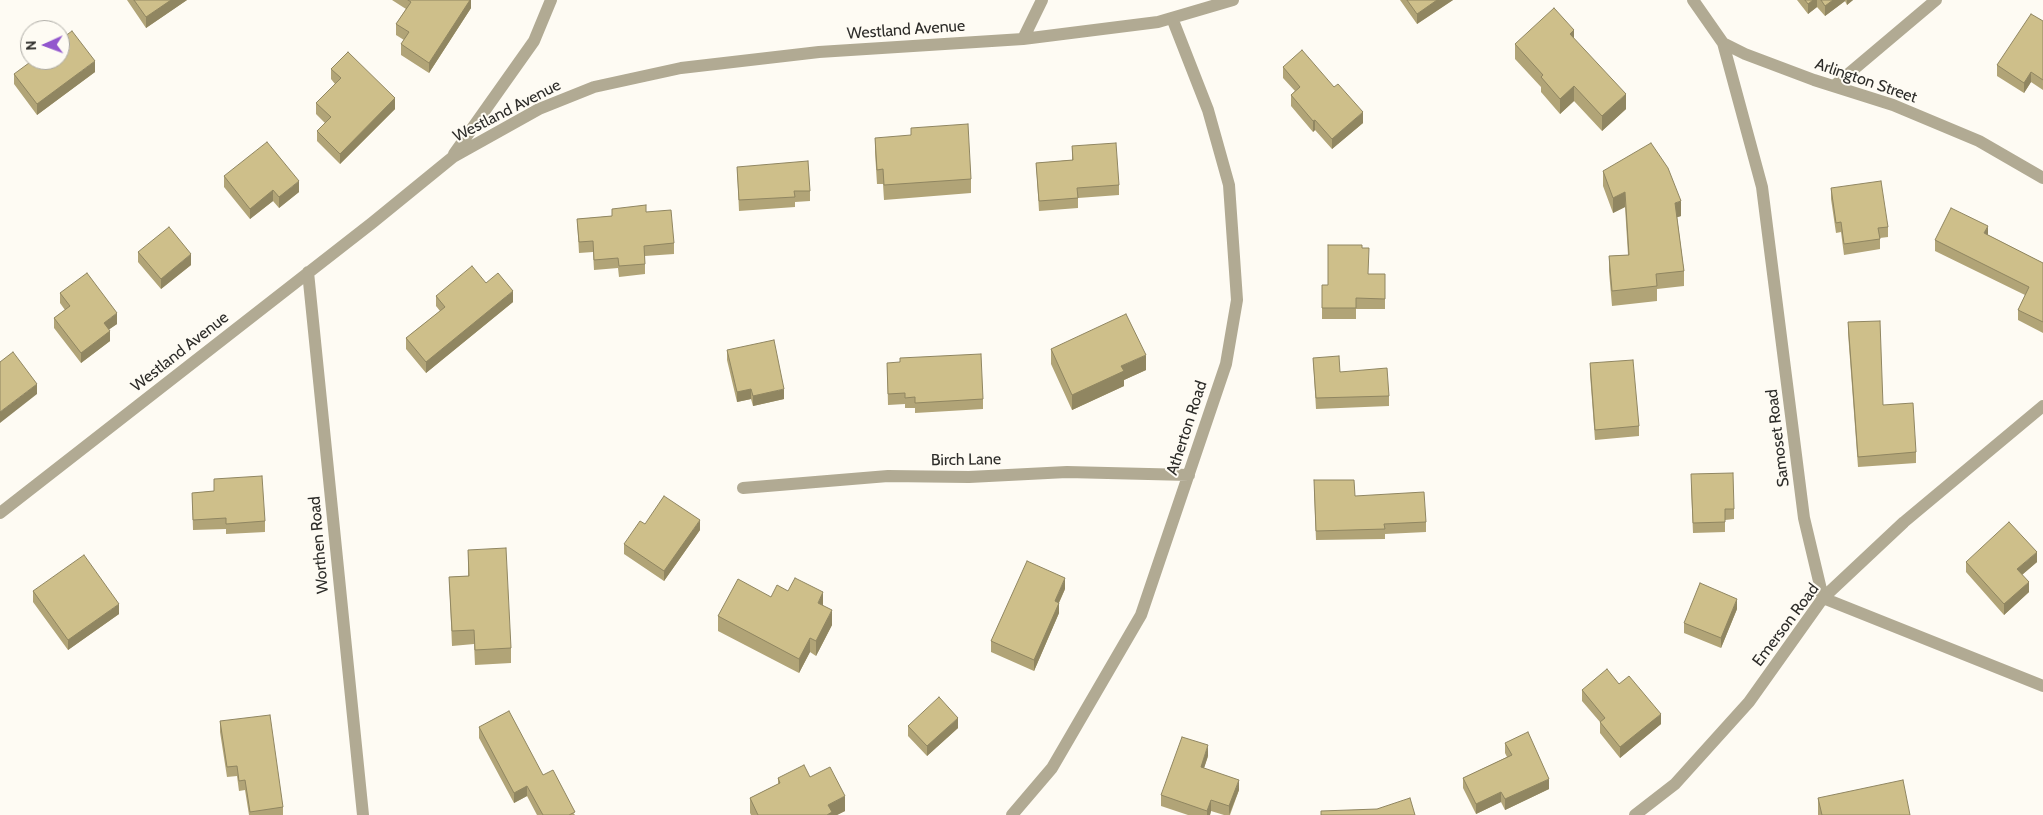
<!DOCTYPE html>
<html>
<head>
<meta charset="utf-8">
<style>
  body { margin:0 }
  #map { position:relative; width:2043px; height:815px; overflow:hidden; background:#fefbf3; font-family:Cabin,sans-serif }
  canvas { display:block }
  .north { position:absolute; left:20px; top:20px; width:50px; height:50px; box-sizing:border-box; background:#fefbf3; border:1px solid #aaa8a2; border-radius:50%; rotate:268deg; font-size:14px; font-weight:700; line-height:20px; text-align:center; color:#2d2c29 }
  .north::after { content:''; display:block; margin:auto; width:18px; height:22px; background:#9256cd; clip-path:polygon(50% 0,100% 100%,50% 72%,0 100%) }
</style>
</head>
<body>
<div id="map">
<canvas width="2043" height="815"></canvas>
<div class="north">N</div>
</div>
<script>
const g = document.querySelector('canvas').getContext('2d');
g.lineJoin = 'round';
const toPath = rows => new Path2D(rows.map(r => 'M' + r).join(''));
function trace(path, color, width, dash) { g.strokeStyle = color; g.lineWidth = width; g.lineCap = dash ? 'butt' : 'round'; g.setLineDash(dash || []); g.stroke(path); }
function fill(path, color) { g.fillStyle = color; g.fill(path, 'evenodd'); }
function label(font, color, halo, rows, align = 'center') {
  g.font = font + ' Cabin,sans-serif'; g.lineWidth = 4; g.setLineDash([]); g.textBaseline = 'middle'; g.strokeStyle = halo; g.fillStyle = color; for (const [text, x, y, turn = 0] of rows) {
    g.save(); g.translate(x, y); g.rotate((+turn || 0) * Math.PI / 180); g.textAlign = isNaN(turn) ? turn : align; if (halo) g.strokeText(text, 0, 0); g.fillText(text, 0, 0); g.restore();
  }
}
const minor = toPath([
  [1693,0,1723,43,1745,54,1814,80,1893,105,1979,141,2043,178],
  [1023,39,1042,0],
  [1723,43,1762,187,1804,518,1823,598,2043,686],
  [1834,86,1936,0],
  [454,154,534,41,551,0],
  [308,272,363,815],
  [743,488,888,476,969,477,1067,472,1189,475],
  [0,513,372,223,453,157,539,109,594,87,681,68,819,52,1023,39,1158,22,1233,0],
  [1012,815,1052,768,1141,615,1226,364,1237,300,1229,185,1208,110,1172,18],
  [1635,815,1675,784,1749,702,1823,598,1904,522,2043,406]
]);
const wall = toPath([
  [127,0,187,0,146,28],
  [392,0,471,0,471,8,429,73,401,55,401,44,404,40,396,35,396,24,406,9],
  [1400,0,1453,0,1417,24],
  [1797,0,1853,0,1847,5,1845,1,1825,16,1817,7,1808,14],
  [2043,21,2043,90,2031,82,2024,93,1997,76,1997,65],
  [1574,39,1626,109,1602,131,1574,101,1560,114,1541,92,1541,87,1515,59,1515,44],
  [1283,67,1363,123,1332,149,1315,130,1313,132,1291,106,1291,95,1295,91,1283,78],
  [331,69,395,109,340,164,317,141,317,131,325,123,316,114,316,103,335,84,331,79],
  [95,72,37,115,14,84,14,74],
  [875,138,971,179,971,193,884,200,883,184,877,184,875,152],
  [1072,146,1119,185,1119,195,1078,198,1078,208,1039,211,1036,163,1072,160],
  [737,167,810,191,810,201,795,202,795,207,739,211],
  [1603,171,1681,216,1677,217,1684,271,1684,286,1657,289,1657,301,1612,306,1609,271,1609,256,1628,255,1625,207,1613,213,1603,186],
  [224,176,299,192,279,208,273,201,250,219,224,187],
  [1831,188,1888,227,1888,237,1880,238,1880,249,1844,255,1841,232,1836,233,1831,199],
  [612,209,646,212,674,243,674,254,645,256,645,274,619,277,618,268,594,270,593,252,579,253,577,219,612,216],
  [1988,235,2043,263,2043,333,2018,320,2018,310,2025,295,1935,251,1935,240],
  [1362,248,1368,274,1385,274,1385,309,1356,309,1356,319,1322,319,1322,285,1328,285],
  [138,252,191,265,161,289,138,262],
  [486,283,513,302,426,373,406,349,406,338,440,311,436,306,436,296],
  [60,293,117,324,109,329,110,341,81,363,54,328,54,318,65,310,60,303],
  [1848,322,1883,405,1916,452,1916,463,1858,467,1848,333],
  [1051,349,1146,370,1124,380,1124,386,1072,410,1051,364],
  [727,350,784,399,753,406,751,399,737,402,727,360],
  [1313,358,1389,396,1389,406,1316,409],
  [887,363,983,399,983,409,915,413,915,408,905,408,905,404,888,405],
  [1590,363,1639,426,1639,436,1595,440,1590,374],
  [214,479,265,521,265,532,226,534,226,529,193,530,192,493,214,491],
  [1691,485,1734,509,1734,519,1725,520,1725,532,1693,533],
  [1314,490,1355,496,1426,522,1426,532,1385,534,1385,539,1316,540],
  [700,530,664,581,624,554,624,544],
  [468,550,511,648,511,663,475,665,474,644,452,646,449,577,468,576],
  [1966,562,2037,562,2022,575,2029,592,2004,615,1966,572],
  [1065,589,1059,603,1059,613,1034,671,991,652,991,641],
  [33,591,119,614,68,650,33,602],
  [788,591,823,605,832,625,816,656,810,652,799,673,718,631,718,616,771,597],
  [1737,609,1721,648,1684,633,1684,623],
  [1619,684,1661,724,1620,758,1600,733,1600,722,1582,701,1582,690],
  [220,721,283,807,283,815,249,815,245,790,239,791,237,776,227,777,220,732],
  [908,726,958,728,927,756,908,736],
  [479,727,543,775,575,815,537,815,527,796,514,803,479,738],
  [1505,743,1549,789,1505,810,1501,802,1476,814,1463,788,1463,778,1507,757,1505,753],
  [1208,756,1204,768,1239,790,1230,815,1224,815,1211,811,1210,815,1188,815,1161,806,1161,795],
  [810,777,845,811,837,815,751,815,750,813,750,798,778,784,778,778],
  [1818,798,1910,815,1818,815]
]);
const shadedWall = toPath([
  [171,0,187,0,146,28,146,17],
  [470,0,471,0,471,8,429,73,429,63],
  [1437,0,1453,0,1417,24,1417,14],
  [1813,0,1817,0,1817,7,1808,14,1808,4],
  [1833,0,1845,0,1845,1,1825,16,1825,6],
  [1847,0,1853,0,1847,5],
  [1574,30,1574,45,1570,34],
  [95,61,95,72,37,115,37,104],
  [2031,72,2031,82,2024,93,2024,83],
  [1574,86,1574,101,1560,114,1560,99],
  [1626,94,1626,109,1602,131,1602,116],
  [395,98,395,109,340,164,340,154],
  [1363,112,1363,123,1332,149,1332,139],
  [1315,120,1315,130,1313,132,1313,121],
  [299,181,299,192,279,208,279,197],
  [273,190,273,201,250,219,250,209],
  [1625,192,1625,207,1613,213,1613,198],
  [1681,201,1681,216,1675,218,1675,203],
  [1988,226,1988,236,1984,233],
  [191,254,191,265,161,289,161,279],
  [513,291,513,302,426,373,426,362],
  [117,313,117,324,104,333,104,323],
  [110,331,110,341,81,363,81,353],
  [1146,355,1146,370,1124,380,1124,386,1072,410,1072,395,1121,366],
  [37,384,37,394,0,423,0,412],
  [751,389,751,399,737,402,737,392],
  [784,389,784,399,753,406,753,396],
  [700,520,700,530,664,581,664,571],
  [2037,552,2037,562,2017,579,2017,569],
  [1065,578,1065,589,1055,611,1055,601],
  [2029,582,2029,592,2004,615,2004,604],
  [823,592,823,607,818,603],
  [1737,599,1737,609,1721,648,1721,638],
  [1059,603,1059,613,1034,671,1034,660],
  [119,604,119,614,68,650,68,640],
  [832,610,832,625,816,656,816,641],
  [810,638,810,652,799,673,799,659],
  [1661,714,1661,724,1620,758,1620,747],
  [958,718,958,728,927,756,927,746],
  [1208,745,1208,756,1201,777,1201,767],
  [1549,779,1549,789,1505,810,1505,799],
  [1239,780,1239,790,1229,815,1229,806],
  [527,786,527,796,514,803,514,793],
  [1501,792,1501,802,1476,814,1476,804],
  [845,796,845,811,837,815,827,815,828,805],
  [1211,800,1211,811,1210,815,1207,815,1207,811]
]);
const building = toPath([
  [134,0,171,0,146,17,134,0],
  [408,0,470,0,429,63,401,44,409,32,396,24,411,2,408,0],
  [1407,0,1437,0,1417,14,1407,0],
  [1805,0,1813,0,1808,4,1805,0],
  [1821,0,1833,0,1825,6,1821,0],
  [1554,8,1574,30,1570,34,1626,94,1602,116,1574,86,1560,99,1541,77,1543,75,1515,44,1554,8],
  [2031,14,2043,21,2043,80,2031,72,2024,83,1997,65,2031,14],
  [72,31,95,61,37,104,14,74,33,60,60,60,60,40,72,31],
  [1302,50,1334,87,1338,84,1363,112,1332,139,1315,120,1313,121,1291,95,1300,87,1283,67,1302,50],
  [348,52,395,98,340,154,317,131,331,117,316,103,341,78,331,69,348,52],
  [968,124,971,179,884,185,883,169,877,170,875,138,911,135,911,128,968,124],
  [267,142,299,181,279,197,273,190,250,209,224,176,267,142],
  [1116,143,1119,185,1077,188,1078,198,1039,201,1036,163,1073,160,1072,146,1116,143],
  [1651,143,1668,168,1681,201,1675,203,1684,271,1656,274,1657,286,1612,291,1609,256,1629,255,1625,192,1613,198,1603,171,1651,143],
  [808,161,810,191,794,191,795,197,739,200,737,167,808,161],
  [1881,181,1888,227,1878,228,1880,239,1844,244,1841,222,1836,223,1831,188,1881,181],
  [646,205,646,212,671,210,674,243,644,246,645,264,619,266,618,258,594,260,593,241,579,242,577,219,612,216,612,209,646,205],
  [1951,208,1988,226,1984,233,2043,263,2043,322,2018,310,2029,287,1935,240,1951,208],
  [169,227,191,254,161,279,138,252,169,227],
  [1328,245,1362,245,1362,248,1369,248,1368,274,1385,274,1385,299,1356,298,1356,308,1322,308,1322,285,1328,285,1328,245],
  [472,266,486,283,498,273,513,291,426,362,406,338,445,307,436,296,472,266],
  [87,273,117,313,104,323,110,331,81,353,54,318,70,306,60,293,87,273],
  [1126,314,1146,355,1121,366,1124,371,1072,395,1051,349,1126,314],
  [1880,321,1883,405,1913,403,1916,452,1858,457,1848,322,1880,321],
  [774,340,784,389,753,396,751,389,737,392,727,350,774,340],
  [13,352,37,384,0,412,0,362,13,352],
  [981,354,983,399,915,403,915,397,905,398,905,393,888,394,887,363,900,362,900,358,981,354],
  [1339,356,1340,372,1387,368,1389,396,1316,398,1313,358,1339,356],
  [1633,360,1639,426,1595,430,1590,363,1633,360],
  [1733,473,1734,509,1725,509,1725,522,1693,523,1691,474,1733,473],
  [262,476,265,521,226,524,226,518,193,520,192,493,214,491,214,479,262,476],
  [1314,480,1354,480,1355,496,1424,492,1426,522,1384,524,1385,529,1316,531,1314,480],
  [664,496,700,520,664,571,624,544,640,521,645,524,664,496],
  [2009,522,2037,552,2017,569,2029,582,2004,604,1966,562,2009,522],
  [506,548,511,648,475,650,474,630,452,631,449,577,469,576,468,550,506,548],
  [84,555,119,604,68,640,33,591,84,555],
  [1027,561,1065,578,1055,601,1059,603,1034,660,991,641,1027,561],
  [795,578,823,592,818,603,832,610,816,641,810,638,799,659,718,616,738,579,771,597,777,585,788,591,795,578],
  [1700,583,1737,599,1721,638,1684,623,1700,583],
  [1607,669,1619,684,1629,676,1661,714,1620,747,1600,722,1605,718,1582,690,1607,669],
  [939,697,958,718,927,746,908,726,939,697],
  [509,711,543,775,553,770,575,812,569,815,543,815,527,786,514,793,479,727,509,711],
  [270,715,283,807,250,812,245,780,239,781,237,766,227,767,220,721,270,715],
  [1528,732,1549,779,1505,799,1501,792,1476,804,1463,778,1512,755,1505,743,1528,732],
  [1182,737,1208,745,1201,767,1239,780,1229,806,1211,800,1207,811,1161,795,1182,737],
  [804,765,810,777,830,767,845,796,828,805,832,812,827,815,758,815,750,798,780,783,778,778,804,765],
  [1903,780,1910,815,1822,815,1818,798,1903,780],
  [1410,798,1415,815,1321,815,1321,811,1377,809,1410,798]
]);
const streetNames = [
  ["Westland Avenue",906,30,-4],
  ["Arlington Street",1866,81,19],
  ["Westland Avenue",507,111,-27],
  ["Westland Avenue",180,352,-38],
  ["Atherton Road",1187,428,-72],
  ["Samoset Road",1778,438,-97],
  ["Birch Lane",966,460,-1],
  ["Worthen Road",319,545,-95],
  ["Emerson Road",1786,625,-53]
];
trace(minor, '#b1aa93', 12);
fill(wall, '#b1a477');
fill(shadedWall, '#908661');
fill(building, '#cebf8a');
trace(building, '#908661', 1);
label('16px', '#2d2c29', '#fefbf3', streetNames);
</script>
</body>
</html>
